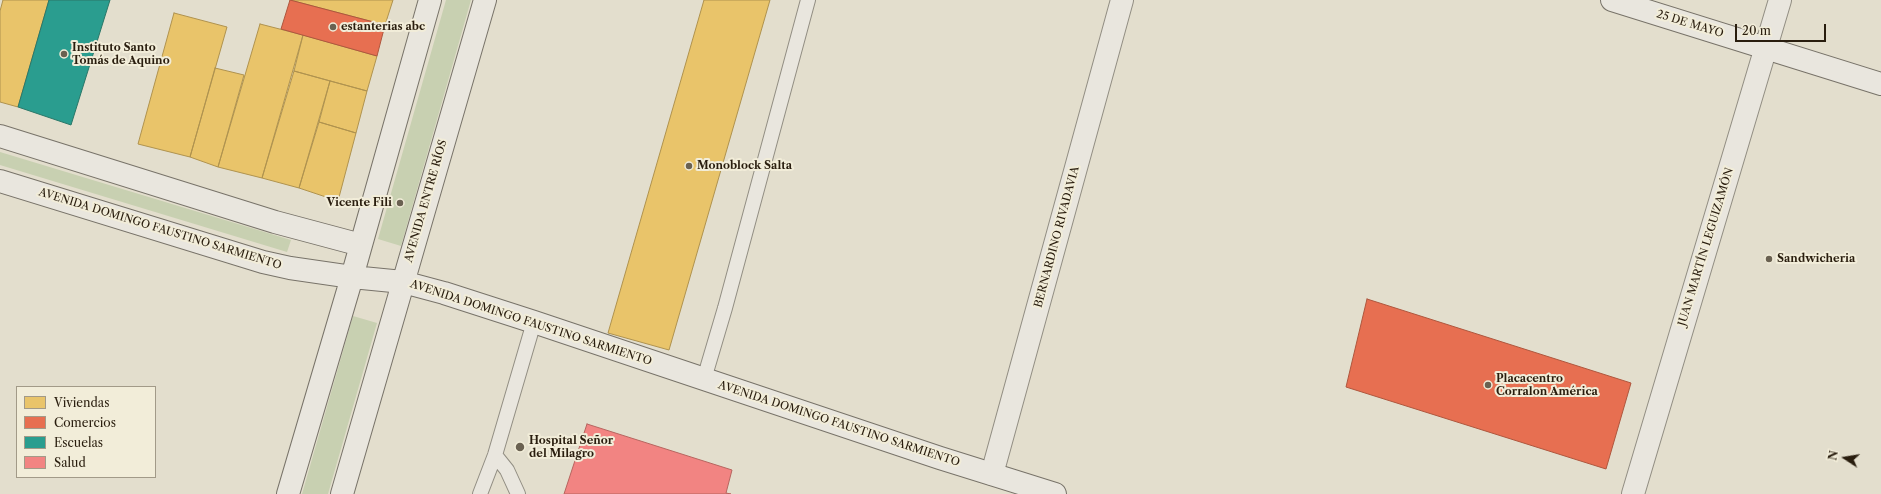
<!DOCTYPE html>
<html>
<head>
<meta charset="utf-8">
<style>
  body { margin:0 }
  #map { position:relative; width:1881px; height:494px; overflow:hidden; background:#e3decd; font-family:"Libre Caslon Text",serif }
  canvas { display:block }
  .legend { position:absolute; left:16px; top:386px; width:140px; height:92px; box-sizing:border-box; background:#f2edd9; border:1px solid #a29a88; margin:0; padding:5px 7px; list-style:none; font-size:12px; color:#291d0e }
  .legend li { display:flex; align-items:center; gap:8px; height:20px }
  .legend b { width:20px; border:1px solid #a29a88 }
  .north { position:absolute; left:1825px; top:438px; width:40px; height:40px; -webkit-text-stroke:3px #f2edd9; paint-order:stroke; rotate:282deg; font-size:11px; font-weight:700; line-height:16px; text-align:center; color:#291d0e }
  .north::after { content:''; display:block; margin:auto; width:14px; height:18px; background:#291d0e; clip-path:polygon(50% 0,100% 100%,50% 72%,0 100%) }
  .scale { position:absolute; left:1735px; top:24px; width:91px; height:18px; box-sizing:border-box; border:2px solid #291d0e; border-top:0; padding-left:5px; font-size:12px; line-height:14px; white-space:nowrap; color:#291d0e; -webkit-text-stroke:3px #f2edd9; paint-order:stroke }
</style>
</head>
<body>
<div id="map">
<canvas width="1881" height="494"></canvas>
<ul class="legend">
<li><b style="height:11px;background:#e9c46a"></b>Viviendas</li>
<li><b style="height:11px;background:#e76f51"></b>Comercios</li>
<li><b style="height:11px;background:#2a9d8f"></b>Escuelas</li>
<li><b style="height:11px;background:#f28482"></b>Salud</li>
</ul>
<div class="north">N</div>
<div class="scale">20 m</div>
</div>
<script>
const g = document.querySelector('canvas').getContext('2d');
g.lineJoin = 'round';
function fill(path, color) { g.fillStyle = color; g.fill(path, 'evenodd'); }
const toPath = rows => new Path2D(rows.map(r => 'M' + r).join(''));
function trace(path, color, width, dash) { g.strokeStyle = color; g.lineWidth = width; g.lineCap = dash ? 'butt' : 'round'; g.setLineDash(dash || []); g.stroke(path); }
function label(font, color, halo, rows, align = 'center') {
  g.font = font + ' "Libre Caslon Text",serif'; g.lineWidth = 4; g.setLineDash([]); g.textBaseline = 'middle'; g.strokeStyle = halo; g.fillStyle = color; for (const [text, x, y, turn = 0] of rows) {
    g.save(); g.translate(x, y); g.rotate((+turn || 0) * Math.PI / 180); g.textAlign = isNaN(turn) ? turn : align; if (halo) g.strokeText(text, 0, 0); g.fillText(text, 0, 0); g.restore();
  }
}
const green = toPath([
  [446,0,471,0,401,246,378,239],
  [0,152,291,240,287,252,0,165],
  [353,316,377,323,328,494,302,494]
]);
const homes = toPath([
  [3,0,49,0,18,107,0,102,0,11,3,0],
  [290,0,393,0,385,25,290,0],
  [704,0,770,0,669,350,608,333,704,0],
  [174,13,227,27,190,157,138,144,174,13],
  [260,24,303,35,262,178,218,167,260,24],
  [303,35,377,56,367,91,294,71,303,35],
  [215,68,244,75,218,167,190,157,215,68],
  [294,71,330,81,299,188,262,178,294,71],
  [330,81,367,91,356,133,319,122,330,81],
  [319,122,356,133,338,201,299,188,319,122]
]);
const shops = toPath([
  [290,0,385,25,377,56,281,29,290,0],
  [1367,299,1631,383,1606,469,1346,387,1367,299]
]);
const schools = toPath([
  [49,0,110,0,71,125,18,107,49,0]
]);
const health = toPath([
  [587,424,732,470,726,493,731,494,564,494,587,424]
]);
const service = toPath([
  [704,379,725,308,808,0],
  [495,455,507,470,518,494],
  [480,494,495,455,534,322]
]);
const minor = toPath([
  [992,474,1122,0],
  [1633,494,1780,0]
]);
const secondary = toPath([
  [1612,0,1881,84],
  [0,136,275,222,361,245],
  [0,181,263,262,290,268,352,277,403,282,444,293,534,322,940,458,1055,494],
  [288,494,352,277,430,0],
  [342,494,485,0]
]);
const markers = [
  [333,27,4,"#6a6151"],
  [64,54,4,"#6a6151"],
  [689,166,4,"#6a6151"],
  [400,203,4,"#6a6151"],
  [1769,259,4,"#6a6151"],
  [1488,385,4,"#6a6151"],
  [520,447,5,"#6a6151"]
];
const streetNames = [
  ["25 DE MAYO",1690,24,17],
  ["AVENIDA ENTRE RÍOS",426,201,-74],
  ["AVENIDA DOMINGO FAUSTINO SARMIENTO",160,229,17],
  ["BERNARDINO RIVADAVIA",1057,237,-75],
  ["JUAN MARTÍN LEGUIZAMÓN",1706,247,-73],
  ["AVENIDA DOMINGO FAUSTINO SARMIENTO",531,323,18],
  ["AVENIDA DOMINGO FAUSTINO SARMIENTO",839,424,18]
];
const poiNames = [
  ["estanterias abc",341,27],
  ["Instituto Santo",72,48],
  ["Tomás de Aquino",72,61],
  ["Monoblock Salta",697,166],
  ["Vicente Fili",392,203,"right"],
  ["Sandwicheria",1777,259],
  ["Placacentro",1496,379],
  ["Corralon América",1496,392],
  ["Hospital Señor",529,441],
  ["del Milagro",529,454]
];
fill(green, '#c8d0b1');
fill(homes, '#e9c46a');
trace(homes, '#af924e', 1);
fill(shops, '#e76f51');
trace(shops, '#ae563d', 1);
fill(schools, '#2a9d8f');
trace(schools, '#2a7768', 1);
fill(health, '#f28482');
trace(health, '#b6655f', 1);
trace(service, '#928e83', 16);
trace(minor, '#928e83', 24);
trace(secondary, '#787369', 24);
trace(service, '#e9e6de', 14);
trace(minor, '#e9e6de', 22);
trace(secondary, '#e9e6de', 22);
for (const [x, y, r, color] of markers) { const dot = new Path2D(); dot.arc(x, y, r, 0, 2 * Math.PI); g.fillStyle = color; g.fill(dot); trace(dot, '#f2edd9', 1.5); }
label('11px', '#291d0e', '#f2edd9', streetNames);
label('bold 11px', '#291d0e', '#f2edd9', poiNames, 'left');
</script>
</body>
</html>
